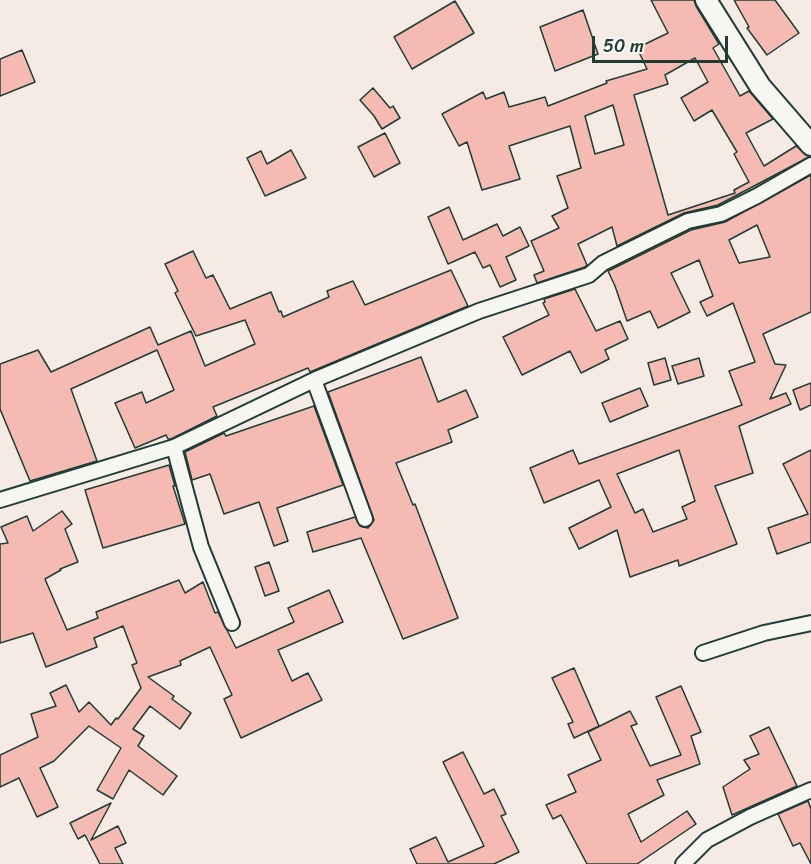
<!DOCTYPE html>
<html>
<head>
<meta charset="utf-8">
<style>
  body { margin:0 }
  #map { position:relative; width:811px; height:864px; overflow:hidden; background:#f6eae5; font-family:Sriracha,sans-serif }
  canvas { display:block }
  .scale { position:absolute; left:592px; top:36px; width:136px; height:27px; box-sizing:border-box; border:3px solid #1f3d34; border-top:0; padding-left:8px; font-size:18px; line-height:21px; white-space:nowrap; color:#1f3d34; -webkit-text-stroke:4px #f6f6f2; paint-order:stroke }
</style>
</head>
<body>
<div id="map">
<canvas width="811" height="864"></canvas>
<div class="scale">50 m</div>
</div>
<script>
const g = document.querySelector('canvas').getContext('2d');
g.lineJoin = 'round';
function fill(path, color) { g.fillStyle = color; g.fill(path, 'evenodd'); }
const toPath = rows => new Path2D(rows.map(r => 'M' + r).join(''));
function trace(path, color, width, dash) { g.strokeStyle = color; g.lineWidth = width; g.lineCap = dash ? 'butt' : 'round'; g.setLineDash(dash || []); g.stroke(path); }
const building = toPath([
  [651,0,694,0,696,6,719,44,713,48,740,96,749,91,773,119,746,133,764,166,796,146,809,157,718,205,684,213,617,246,612,227,578,244,587,265,585,267,537,283,534,275,544,271,531,241,559,228,552,216,568,208,557,176,581,168,570,126,509,146,520,179,482,190,467,142,459,146,442,114,483,92,486,99,504,92,509,107,545,97,548,106,607,83,606,81,647,69,637,48,668,33,651,0],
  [695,58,708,82,681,98,694,121,712,110,737,152,734,154,749,182,734,190,735,193,668,215,634,95,668,84,665,75,695,58],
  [613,105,624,145,595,154,585,116,613,105],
  [734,0,775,0,799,33,767,55,747,28,749,27,734,0],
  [455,1,474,33,412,69,394,37,455,1],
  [583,10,598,54,555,71,540,27,583,10],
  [22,50,35,82,0,96,0,59,22,50],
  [373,88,390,108,393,106,400,118,382,129,374,116,360,100,373,88],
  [385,133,400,163,374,177,358,147,385,133],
  [291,150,306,178,265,196,247,158,261,151,267,164,291,150],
  [811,175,811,312,763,334,775,364,786,365,770,399,786,393,791,404,739,426,753,473,715,486,737,544,679,566,678,560,630,577,617,530,579,549,569,528,611,507,599,480,544,503,530,468,573,450,579,464,742,405,729,371,755,362,733,303,707,316,700,302,713,296,699,260,671,273,690,312,658,328,650,311,627,321,615,286,608,271,691,230,725,222,811,175],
  [757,225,770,257,739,263,729,240,757,225],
  [679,450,695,501,682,507,687,519,653,532,643,509,635,513,617,474,679,450],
  [449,207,463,240,497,224,503,236,520,227,529,246,506,257,516,280,500,287,490,265,483,268,475,252,448,264,428,217,449,207],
  [193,251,206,278,213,275,230,309,271,292,279,312,281,311,283,317,329,297,327,291,353,281,365,305,451,270,468,306,310,372,308,368,213,407,217,416,171,439,168,439,166,435,135,448,115,403,142,392,146,403,174,390,157,350,71,389,97,461,30,481,0,409,0,364,38,350,51,372,150,327,158,345,191,331,205,366,255,344,245,320,196,336,175,293,178,291,165,264,193,251],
  [575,289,596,331,620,321,628,339,605,350,609,359,581,373,570,351,522,375,503,337,549,315,543,303,545,302,544,299,575,289],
  [421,357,438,402,466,390,478,417,448,430,452,442,396,463,413,505,415,504,458,618,403,639,361,538,313,552,307,532,355,517,360,526,368,528,374,520,328,392,421,357],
  [665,358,671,380,654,385,648,363,665,358],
  [699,358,704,376,678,384,672,366,699,358],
  [811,383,811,405,800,410,793,390,811,383],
  [640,388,648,406,610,422,602,403,640,388],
  [314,406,343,485,277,508,288,541,274,546,259,502,224,514,210,474,192,480,185,452,224,433,226,436,314,406],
  [811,450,811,542,777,554,768,528,808,514,783,464,811,450],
  [169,465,175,486,173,486,185,524,103,548,85,490,169,465],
  [62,511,72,524,65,529,78,562,60,569,61,570,45,579,67,630,98,618,96,612,179,580,185,593,203,582,215,613,218,612,236,648,294,622,288,608,329,590,343,622,278,650,292,681,308,673,322,700,241,738,224,699,232,695,210,647,180,661,181,665,148,677,174,696,172,699,191,713,180,729,150,706,133,729,144,736,138,746,177,776,163,795,129,770,113,799,97,790,121,748,89,726,54,761,40,768,58,807,37,817,19,778,0,787,0,755,38,737,31,714,56,706,50,693,66,685,79,712,89,702,111,725,116,718,118,719,141,688,132,665,137,663,123,626,94,638,97,647,46,667,33,633,0,643,0,544,8,543,1,527,27,516,33,531,62,511],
  [269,562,279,591,265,596,255,567,269,562],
  [574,668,599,726,574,738,568,724,573,722,552,678,574,668],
  [681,686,701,732,691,736,700,764,657,780,664,795,628,814,641,842,687,811,696,824,637,864,587,864,561,815,553,819,546,805,576,792,568,775,601,760,588,732,630,711,637,724,631,726,650,766,681,755,656,697,681,686],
  [769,727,797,786,732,815,723,787,750,769,744,760,759,754,750,736,769,727],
  [463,752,484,794,494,789,506,814,501,816,519,852,494,864,417,864,410,849,436,837,448,862,484,846,443,762,463,752],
  [808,801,811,809,811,864,800,843,793,846,778,814,808,801],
  [111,803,91,840,118,826,126,843,115,848,123,864,100,864,85,835,78,839,70,823,111,803]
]);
const street = toPath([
  [314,380,365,519],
  [174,447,201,547,232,623],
  [0,500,174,447,314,380,479,311,589,275,603,263,688,221,721,214,757,196,811,165],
  [703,653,764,633,811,623],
  [683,864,707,840,750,817,811,790]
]);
const secondary = toPath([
  [706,0,760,86,811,145]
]);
fill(building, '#f5bab1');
trace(building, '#1f3d34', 1.5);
trace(street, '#1f3d34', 18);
trace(secondary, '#1f3d34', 24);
trace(street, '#f6f6f2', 14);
trace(secondary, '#f6f6f2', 20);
</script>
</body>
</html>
